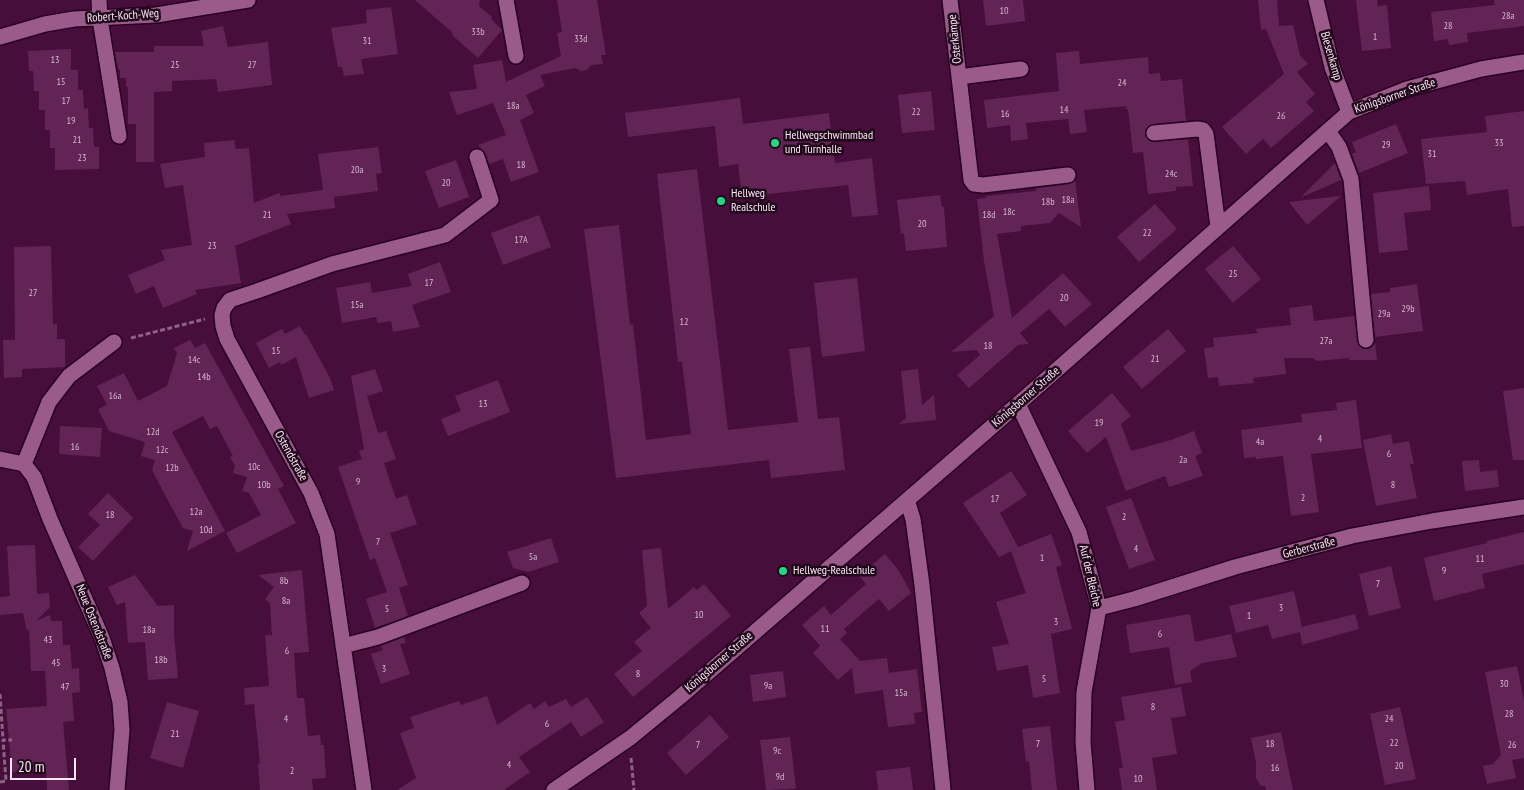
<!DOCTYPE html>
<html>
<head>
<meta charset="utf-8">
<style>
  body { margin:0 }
  #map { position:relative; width:1524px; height:790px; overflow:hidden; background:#470e3c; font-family:"PT Sans Narrow",sans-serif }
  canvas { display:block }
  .scale { position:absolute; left:10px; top:758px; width:66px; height:22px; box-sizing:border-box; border:2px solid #fce7f6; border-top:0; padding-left:6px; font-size:15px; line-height:18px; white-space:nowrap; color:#fce7f6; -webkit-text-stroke:4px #20081b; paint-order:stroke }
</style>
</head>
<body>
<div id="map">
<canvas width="1524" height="790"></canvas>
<div class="scale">20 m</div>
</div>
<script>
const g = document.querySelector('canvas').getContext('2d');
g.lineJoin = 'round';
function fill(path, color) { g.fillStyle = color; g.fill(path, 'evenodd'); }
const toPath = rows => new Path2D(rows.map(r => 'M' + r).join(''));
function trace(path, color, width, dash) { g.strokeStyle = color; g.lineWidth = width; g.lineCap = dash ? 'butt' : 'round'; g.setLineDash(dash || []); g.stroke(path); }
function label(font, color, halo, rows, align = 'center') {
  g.font = font + ' "PT Sans Narrow",sans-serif'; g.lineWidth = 5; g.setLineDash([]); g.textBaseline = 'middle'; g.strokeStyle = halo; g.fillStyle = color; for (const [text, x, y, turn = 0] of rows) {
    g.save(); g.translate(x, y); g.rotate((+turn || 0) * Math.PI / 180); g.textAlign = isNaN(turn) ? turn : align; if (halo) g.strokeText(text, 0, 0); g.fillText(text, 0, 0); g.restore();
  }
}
const building = toPath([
  [415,0,480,0,479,6,492,17,491,19,502,30,478,58,452,35,453,33],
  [557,0,597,0,606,55,601,55,603,64,591,65,587,70,581,71,575,68,540,75,545,86,526,95,534,113,520,120,539,172,511,182,503,159,489,164,486,154,478,145,506,135,493,103,457,115,449,92,477,89,473,65,502,60,506,82,561,56,557,33,562,32],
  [983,0,1023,0,1025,21,986,26],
  [1258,0,1277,0,1279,26,1293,25,1300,55,1308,64,1297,72,1315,94,1306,102,1314,111,1271,148,1263,139,1246,154,1222,127,1284,74,1266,29,1261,30],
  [1356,0,1377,0,1378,6,1387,5,1391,48,1362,51],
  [1494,0,1524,0,1524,26,1467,33,1468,42,1449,45,1448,39,1434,41,1431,12,1495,5],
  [391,7,398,54,361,59,364,74,344,76,342,67,338,67,331,28,367,23,366,10],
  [223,26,228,47,268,42,272,85,218,92,216,79,172,81,172,91,154,92,154,162,136,162,136,124,128,124,128,87,126,87,126,78,120,78,120,70,118,69,115,52,154,52,154,46,204,46,201,31],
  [71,49,71,70,78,70,78,90,83,90,84,109,88,108,89,128,93,128,94,147,99,147,99,169,55,170,55,148,50,148,50,130,45,130,45,110,39,110,39,91,34,91,33,71,29,71,28,51],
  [1079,51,1080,64,1148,57,1149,74,1160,73,1161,81,1182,79,1186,121,1153,124,1146,129,1145,134,1150,141,1154,142,1188,139,1193,186,1176,187,1176,191,1148,194,1143,152,1133,153,1128,109,1126,109,1126,106,1084,110,1087,132,1070,134,1068,119,1026,123,1028,139,1011,141,1010,125,987,128,984,100,1059,91,1056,53],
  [931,91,935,130,902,133,898,95],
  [740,98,743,124,829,113,835,163,872,158,878,215,852,217,848,185,742,197,738,164,719,167,715,126,628,137,625,113],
  [1524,111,1524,226,1512,227,1508,189,1467,195,1465,181,1426,184,1421,139,1487,132,1485,116],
  [1396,124,1408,153,1359,173,1352,154,1356,152,1352,142],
  [234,140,236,149,249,148,254,203,279,193,281,196,323,190,318,154,378,147,382,173,376,174,378,191,334,197,335,208,287,214,291,224,235,246,241,283,195,290,197,294,163,308,154,286,136,294,128,275,165,260,161,250,192,245,183,185,165,188,160,164,205,157,204,143],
  [456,160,469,197,439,208,425,171],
  [1335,163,1341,180,1302,197,1302,196],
  [697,169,728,430,798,422,789,349,810,347,818,419,839,417,845,470,771,478,769,460,616,478,584,229,619,225,630,325,633,324,646,440,691,434,682,362,678,362,657,174],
  [1075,180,1081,227,1059,213,1050,223,1021,226,1021,231,997,234,1012,318,1063,273,1092,304,1065,327,1049,309,1020,333,1029,344,1018,345,969,388,957,375,980,355,977,350,951,352,994,316,984,261,977,199,986,198,986,196,1036,191,1036,188,1069,184],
  [1429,186,1431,210,1404,213,1408,250,1379,253,1373,193],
  [940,195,942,207,944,207,947,247,906,251,904,233,901,234,897,200],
  [1341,196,1307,225,1289,202],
  [1155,204,1177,229,1139,262,1117,237],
  [539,215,551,247,503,265,491,233],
  [51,246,53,324,57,324,57,339,65,339,65,367,22,369,22,377,4,378,3,340,15,340,14,247],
  [1233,246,1261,279,1233,303,1205,269],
  [440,262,451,292,412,305,420,327,393,332,391,321,378,323,376,317,342,323,336,288,370,282,372,293,412,286,408,274],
  [857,278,865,351,822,357,814,283],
  [1417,284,1423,331,1375,337,1371,294,1390,292,1390,288],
  [1312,305,1314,321,1354,316,1358,345,1362,348,1367,349,1372,347,1375,342,1377,360,1349,360,1349,358,1317,361,1313,358,1284,358,1286,374,1253,378,1254,383,1219,386,1218,377,1208,378,1204,348,1214,347,1213,338,1258,333,1255,329,1291,325,1289,308],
  [300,326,305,335,306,334,330,378,334,390,309,398,296,357,281,365,280,362,269,368,256,343,282,329,285,334],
  [1168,329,1186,351,1142,389,1123,367],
  [190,340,195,348,205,343,284,486,278,489,296,523,237,553,226,533,261,515,249,493,242,491,247,477,233,473,235,466,230,457,233,456,217,426,210,429,203,416,172,432,225,531,187,551,193,531,183,528,165,495,152,470,155,460,141,456,145,442,109,431,98,409,107,405,97,386,124,373,138,401,167,386,177,353,174,348],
  [375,369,383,391,367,396,378,433,386,431,396,459,384,463,396,499,407,495,417,524,390,533,408,585,387,592,375,558,370,560,338,467,362,459,359,451,364,449,351,376],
  [918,369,922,405,934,395,936,420,899,424,906,418,901,371],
  [498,380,510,412,448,436,441,419,461,411,455,396],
  [1524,388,1524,460,1513,460,1503,391],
  [1112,393,1131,416,1121,424,1131,451,1171,440,1194,431,1202,453,1195,456,1203,476,1169,487,1165,476,1126,491,1106,437,1087,453,1068,431],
  [1356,400,1362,448,1311,454,1319,512,1291,516,1283,456,1256,459,1256,457,1244,458,1241,430,1302,422,1301,414,1337,410,1336,403],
  [60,426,102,428,100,457,59,454],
  [1391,434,1393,444,1409,441,1414,464,1410,464,1417,498,1376,506,1363,440],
  [1479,460,1480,472,1497,470,1499,487,1465,491,1462,461],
  [1011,471,1027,495,1000,513,1018,547,1051,534,1062,565,1056,567,1072,629,1051,634,1060,693,1033,698,1028,665,997,671,992,647,1009,644,996,602,1026,593,1011,551,999,557,963,503],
  [108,493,133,518,93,561,78,547,100,525,88,514],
  [1131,498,1155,560,1129,569,1106,507],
  [1524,532,1524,564,1482,574,1485,588,1434,601,1424,558,1487,543,1487,541],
  [551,538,559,562,528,572,513,568,507,552],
  [35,545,37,594,49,593,50,607,36,621,50,615,51,621,62,621,63,645,70,645,72,669,79,668,80,692,72,693,74,721,63,722,69,790,47,790,46,769,12,772,6,709,47,706,45,671,31,671,29,629,27,631,23,613,0,615,0,597,10,596,7,546],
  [661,548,668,609,694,587,697,590,704,584,731,616,633,697,614,674,642,651,634,642,651,628,639,613,647,606,642,550],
  [885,554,899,571,911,593,889,611,879,599,844,629,847,633,840,639,860,661,887,658,889,673,917,669,922,712,914,713,915,724,888,727,883,690,855,694,852,668,838,680,813,653,820,646,802,625,824,606,831,615,866,584,859,576],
  [1391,566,1401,608,1369,616,1359,574],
  [302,570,309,652,294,653,297,698,304,698,308,736,320,735,321,745,324,745,326,778,312,779,313,790,260,790,258,764,260,764,254,704,245,705,244,688,269,686,265,635,272,635,270,603,265,599,274,587,258,575],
  [135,575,158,606,174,605,174,634,178,678,148,680,145,642,128,643,125,602,117,605,108,587],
  [399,588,408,616,375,628,366,599],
  [1294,591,1302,627,1355,614,1359,629,1302,645,1300,632,1272,639,1268,625,1236,633,1229,606],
  [1190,614,1195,642,1231,634,1237,657,1202,663,1190,671,1192,682,1175,685,1169,647,1130,653,1126,625],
  [404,637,406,643,400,644,410,674,381,684,371,654,383,650,381,646],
  [1517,666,1524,700,1524,758,1512,760,1516,778,1487,784,1483,766,1493,764,1501,755,1485,672],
  [783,671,786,697,753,702,750,675],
  [1181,687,1186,716,1171,718,1177,754,1152,758,1157,790,1122,790,1119,768,1123,768,1115,722,1125,720,1121,697],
  [487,696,497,725,530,703,534,709,545,701,549,707,566,699,571,707,587,697,604,722,581,737,571,722,519,757,530,772,504,790,397,790,416,778,400,733,414,728,410,717,459,701,461,705],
  [167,702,199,711,183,768,150,758],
  [1400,707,1416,779,1385,785,1370,714],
  [710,715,729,737,686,775,667,753],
  [1050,726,1057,790,1032,790,1029,761,1026,762,1022,729],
  [1281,732,1293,790,1266,790,1265,786,1261,786,1256,778,1256,763,1251,738],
  [790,737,796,789,766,790,760,740],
  [910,767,913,790,878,790,876,771]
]);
const path = toPath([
  [131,338,205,319],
  [0,694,3,740],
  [631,758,634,790],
  [0,782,6,781,3,740,12,740]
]);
const minor = toPath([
  [99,0,100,19,119,136],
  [506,0,516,56],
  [950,0,971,180,974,184,983,185,1068,175],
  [1316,0,1332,67,1349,112],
  [0,37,45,24,74,19,156,15,248,0],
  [959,77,1021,69],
  [1328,131,1339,147,1351,179,1366,340],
  [1154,133,1197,129,1203,130,1206,134,1218,227],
  [1018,404,1079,532,1099,608,1084,692,1083,742,1087,790],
  [0,459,24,464,34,477,50,519,102,638,112,668,120,702,122,730,117,790],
  [24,464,49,402,69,376,114,342],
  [907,500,913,519,922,585,943,790],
  [1099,608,1134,599,1235,567,1352,536,1432,521,1524,507],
  [343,646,378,637,522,583],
  [364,790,327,534,311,493,227,339,223,326,222,315,224,308,230,300,257,291,332,264,445,235,491,200,477,157],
  [554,790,630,738,680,697,1018,404,1349,112,1407,89,1481,69,1524,62]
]);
const markers = [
  [775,143,5,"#21d887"],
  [721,201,5,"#21d887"],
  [783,571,5,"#21d887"]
];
const numberNames = [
  ["10",1004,11],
  ["28a",1508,16],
  ["28",1448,26],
  ["33b",478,32],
  ["1",1375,37],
  ["33d",581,39],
  ["31",367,41],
  ["13",55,60],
  ["25",175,65],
  ["27",252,65],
  ["15",61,82],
  ["24",1122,83],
  ["17",66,101],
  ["18a",513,106],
  ["14",1064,110],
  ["22",916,112],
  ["16",1005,114],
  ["26",1281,116],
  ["19",71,121],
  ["21",77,140],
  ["33",1499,143],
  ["29",1386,145],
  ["31",1432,154],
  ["23",82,158],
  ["18",521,165],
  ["20a",357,170],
  ["24c",1171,174],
  ["20",446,183],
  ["18a",1068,200],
  ["18b",1048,202],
  ["18c",1009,212],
  ["21",267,215],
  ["18d",989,215],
  ["20",922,224],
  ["22",1147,233],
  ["17A",521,240],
  ["23",212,246],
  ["25",1233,274],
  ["17",429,283],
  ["27",33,293],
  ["20",1064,298],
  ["15a",357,305],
  ["29b",1408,309],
  ["29a",1384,314],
  ["12",684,322],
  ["27a",1326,341],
  ["18",988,346],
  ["15",276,351],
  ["21",1155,359],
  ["14c",194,360],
  ["14b",204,377],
  ["16a",115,396],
  ["13",483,404],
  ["19",1099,423],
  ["12d",153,432],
  ["4",1320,439],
  ["4a",1260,442],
  ["16",75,447],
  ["12c",162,450],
  ["6",1389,454],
  ["2a",1183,460],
  ["10c",254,467],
  ["12b",172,468],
  ["9",358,482],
  ["10b",264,485],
  ["8",1393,485],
  ["2",1303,498],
  ["17",995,499],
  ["12a",196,512],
  ["18",110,515],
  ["2",1124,517],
  ["10d",206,530],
  ["7",378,542],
  ["4",1136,549],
  ["5a",533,557],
  ["1",1042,558],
  ["11",1480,559],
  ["9",1444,571],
  ["8b",284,581],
  ["7",1378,584],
  ["8a",286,601],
  ["3",1281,608],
  ["5",387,609],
  ["10",699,615],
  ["1",1249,616],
  ["3",1056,622],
  ["11",825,629],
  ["18a",149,630],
  ["6",1160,634],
  ["43",48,640],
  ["6",287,651],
  ["18b",161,660],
  ["45",56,663],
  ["3",384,669],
  ["8",638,674],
  ["5",1044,679],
  ["30",1504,684],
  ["9a",768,686],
  ["47",65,687],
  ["15a",901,693],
  ["8",1153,707],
  ["28",1509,714],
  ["4",286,719],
  ["24",1389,719],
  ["6",547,724],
  ["21",175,734],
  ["22",1394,743],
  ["7",1038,744],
  ["18",1270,744],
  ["7",698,745],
  ["26",1512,745],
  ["9c",777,751],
  ["4",509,765],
  ["20",1399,766],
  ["16",1275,768],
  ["2",292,771],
  ["9d",780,777],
  ["10",1138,779]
];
const streetNames = [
  ["Robert-Koch-Weg",123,16,-4],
  ["Osterkämpe",955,39,-96],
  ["Biesenkamp",1331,56,74],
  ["Königsborner Straße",1395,96,-19],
  ["Königsborner Straße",1026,397,-41],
  ["Ostendstraße",291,456,61],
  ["Gerberstraße",1309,548,-15],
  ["Auf der Bleiche",1090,576,77],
  ["Neue Ostendstraße",94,622,68],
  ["Königsborner Straße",719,662,-41]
];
const poiNames = [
  ["Hellwegschwimmbad",785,136],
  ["und Turnhalle",785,150],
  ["Hellweg",731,194],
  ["Realschule",731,208],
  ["Hellweg-Realschule",793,571]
];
fill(building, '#622455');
trace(minor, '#270020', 18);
trace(path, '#8d6284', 3, [5, 2.5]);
trace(minor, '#9a5b8a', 15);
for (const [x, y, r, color] of markers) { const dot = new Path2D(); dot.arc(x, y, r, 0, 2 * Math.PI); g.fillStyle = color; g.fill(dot); trace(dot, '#20081b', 2); }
label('10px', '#d6b6ce', null, numberNames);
label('12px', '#fce7f6', '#20081b', streetNames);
label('12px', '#fce7f6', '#20081b', poiNames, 'left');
</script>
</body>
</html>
